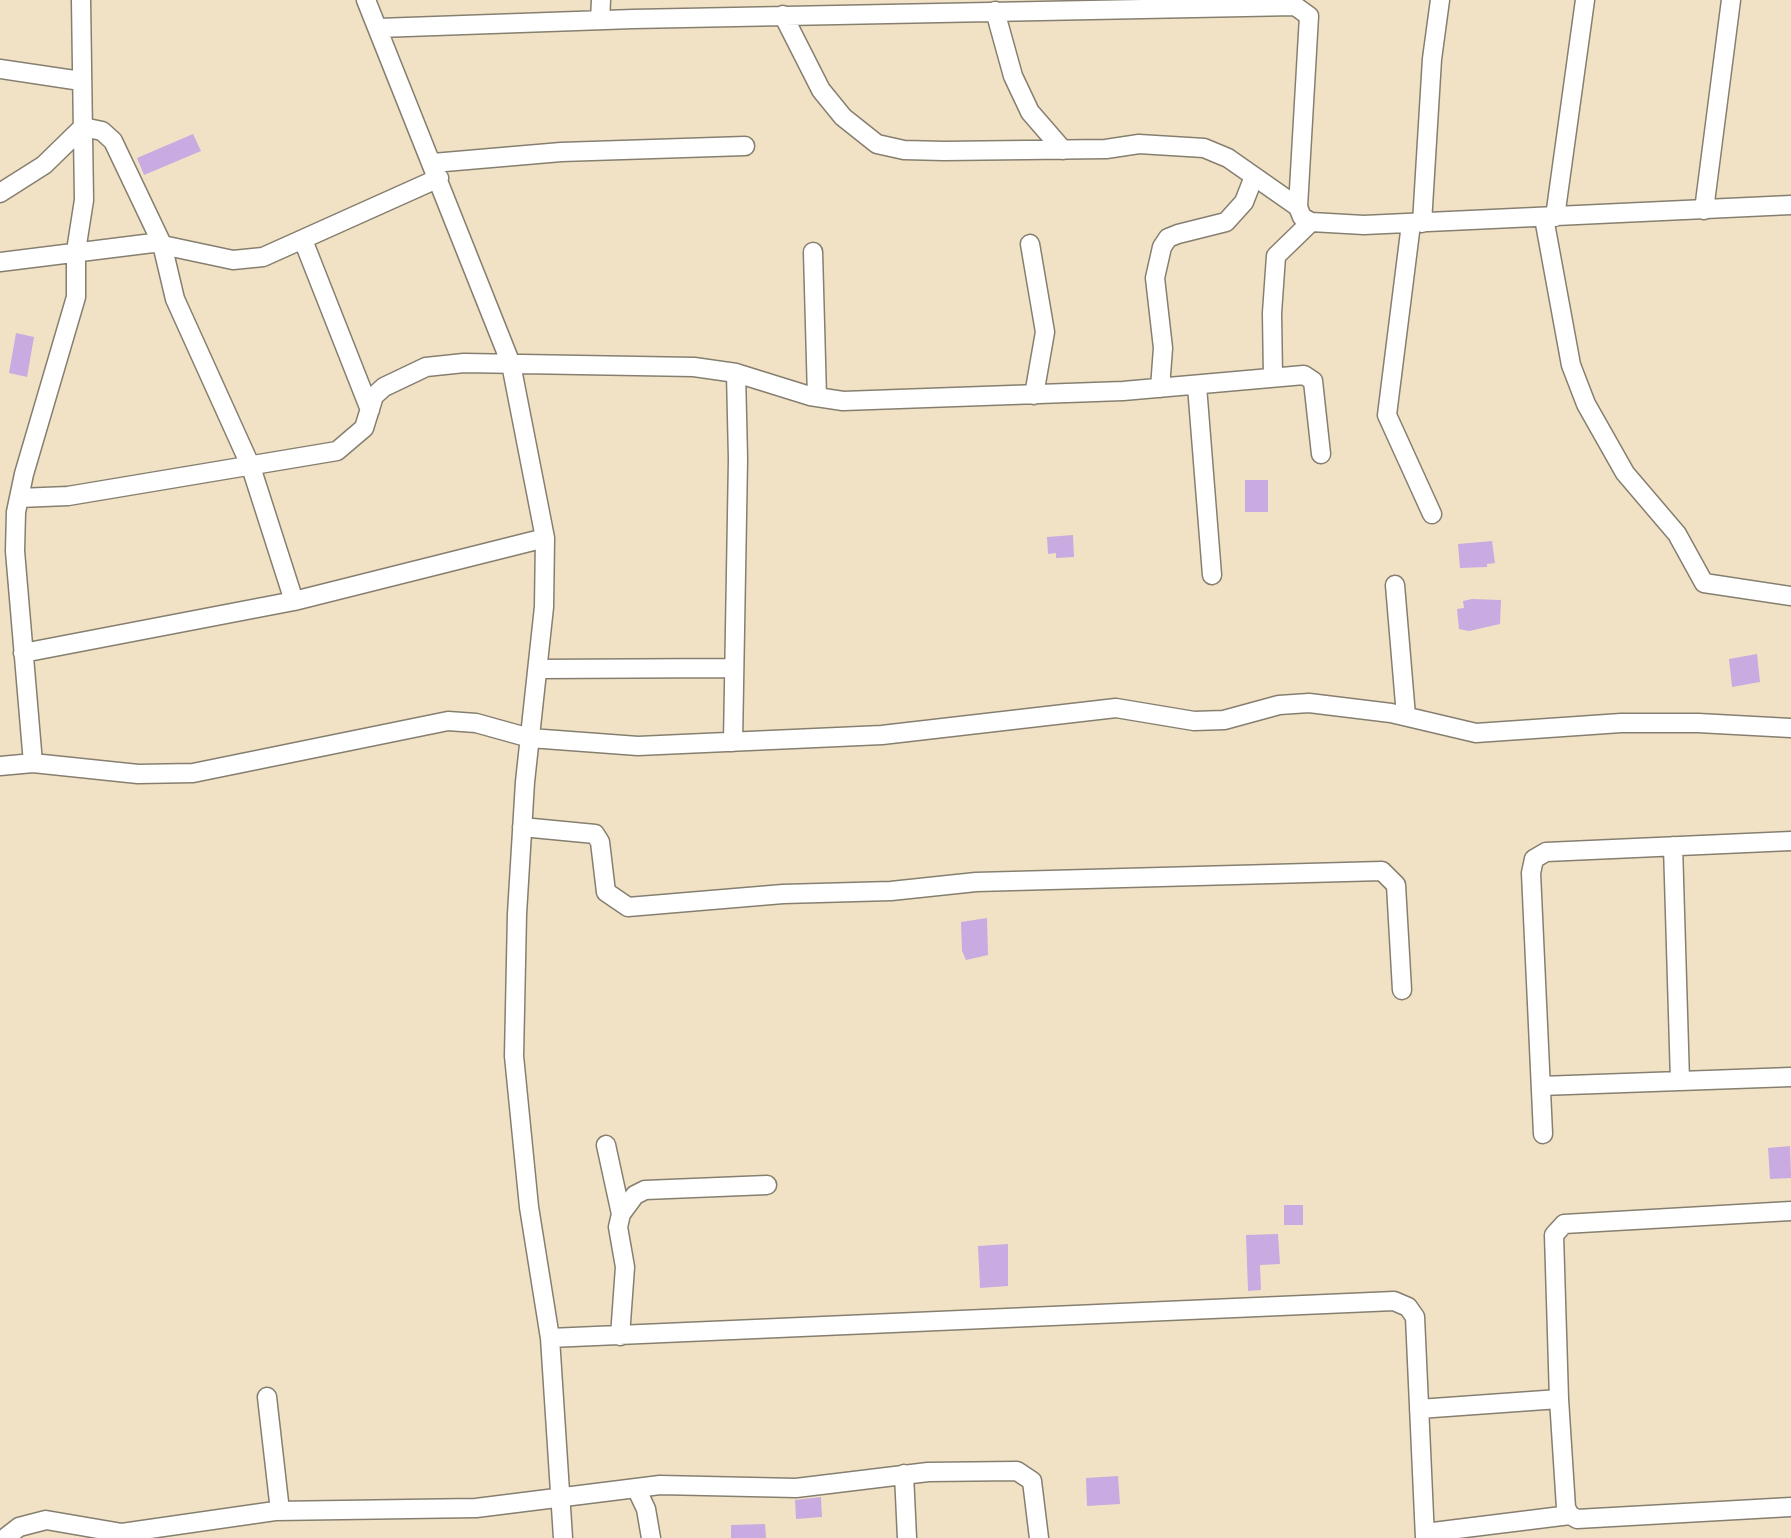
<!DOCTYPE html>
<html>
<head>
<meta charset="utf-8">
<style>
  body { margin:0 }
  canvas { display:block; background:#f1e2c5 }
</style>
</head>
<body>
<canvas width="1791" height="1538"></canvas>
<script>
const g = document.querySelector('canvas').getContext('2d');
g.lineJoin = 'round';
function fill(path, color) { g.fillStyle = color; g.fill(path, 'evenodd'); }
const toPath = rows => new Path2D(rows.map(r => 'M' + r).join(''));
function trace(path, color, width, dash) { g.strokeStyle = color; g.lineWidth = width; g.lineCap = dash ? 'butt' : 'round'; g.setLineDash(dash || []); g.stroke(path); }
const building = toPath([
  [193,134,201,151,144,175,137,158],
  [16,333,34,337,27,377,9,373],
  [1245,480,1268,480,1268,512,1245,512],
  [1073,535,1074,557,1056,558,1056,553,1048,554,1047,537],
  [1492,541,1495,563,1487,564,1487,567,1460,568,1458,544],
  [1472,599,1501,600,1500,624,1469,631,1459,629,1457,609,1464,608,1463,601],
  [1757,654,1760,682,1732,687,1729,659],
  [987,918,988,955,966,960,962,951,961,922],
  [1790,1146,1791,1178,1770,1179,1768,1148],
  [1284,1205,1303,1205,1303,1225,1284,1225],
  [1278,1234,1280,1264,1260,1265,1261,1290,1248,1291,1246,1235],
  [1008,1244,1008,1286,980,1288,978,1246],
  [1118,1476,1120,1504,1087,1506,1086,1478],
  [821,1497,822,1517,796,1519,795,1500],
  [765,1524,766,1538,731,1538,731,1525]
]);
const minor = toPath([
  [366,0,511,364,545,538,544,607,525,782,517,914,514,1056,529,1207,550,1338,563,1538],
  [995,11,1013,76,1030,112,1063,150],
  [783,15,821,90,843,117,877,144,904,150,944,151,1106,149,1139,144,1204,148,1228,158,1298,207],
  [600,20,601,0],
  [379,28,633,19,1295,6,1309,16,1298,207,1302,217,1311,222,1364,225,1791,205],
  [0,69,81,81],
  [433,163,561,152,745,146],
  [0,193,44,165,83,127,102,131,113,141,162,244,175,299,251,467,294,601],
  [1704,210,1731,0],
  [1555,217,1585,0],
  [1544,218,1571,365,1586,404,1625,473,1677,534,1704,583,1791,596],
  [1422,223,1432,59,1440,0],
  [1411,224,1387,415,1432,514],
  [303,240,370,410],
  [1030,244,1045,332,1034,395],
  [813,252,817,397],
  [0,262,153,243,233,260,263,257,439,178],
  [1273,377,1272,313,1276,256,1311,222],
  [1197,386,1212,575],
  [1160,388,1163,348,1155,278,1162,247,1168,238,1178,234,1226,222,1244,202,1253,179],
  [19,498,68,496,337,451,364,428,374,396,384,387,426,367,464,363,694,367,736,373,810,396,843,401,1123,391,1304,375,1313,381,1321,454],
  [1395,585,1406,716],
  [23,653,294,601,545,538],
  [538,669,732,668],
  [733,742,738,459,736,373],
  [33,763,15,551,16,512,24,474,76,297,76,251,84,200,81,0],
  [0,766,33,763,138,774,193,773,448,721,476,723,530,738,638,746,882,735,1116,708,1194,721,1224,720,1279,705,1309,703,1391,713,1476,733,1621,723,1698,723,1791,728],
  [522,827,595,834,600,842,606,892,628,907,783,894,891,891,976,882,1382,871,1396,885,1402,990],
  [1673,846,1680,1081],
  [1541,1086,1791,1077],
  [1543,1134,1531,873,1534,859,1546,852,1791,841],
  [606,1145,621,1214],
  [1791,1211,1564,1224,1554,1235,1559,1399,1566,1508,1570,1515,1577,1519,1791,1507],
  [620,1336,625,1267,618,1227,621,1214,635,1195,645,1190,767,1185],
  [550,1338,1394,1301,1408,1307,1415,1317,1425,1538],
  [267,1397,280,1511],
  [1419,1409,1559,1399],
  [904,1474,907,1538],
  [636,1488,646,1509,651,1538],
  [1425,1533,1570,1515],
  [5,1538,19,1527,46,1520,122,1533,275,1511,476,1508,660,1485,796,1488,928,1472,1017,1471,1032,1481,1039,1538]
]);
fill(building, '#c9abe2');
trace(minor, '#867f70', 21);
trace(minor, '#fff', 18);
</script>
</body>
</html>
